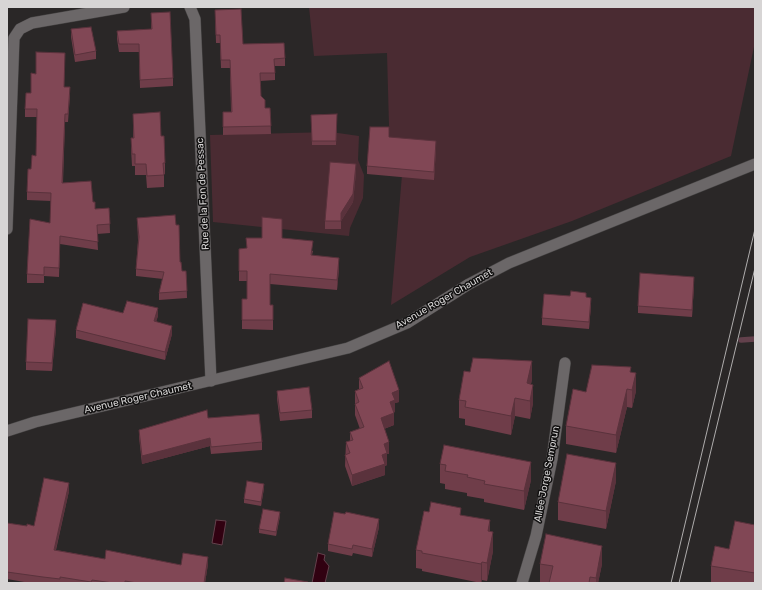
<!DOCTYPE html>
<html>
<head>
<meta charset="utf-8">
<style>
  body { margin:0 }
  #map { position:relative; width:762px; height:590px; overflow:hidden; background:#2a2727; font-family:Rubik,sans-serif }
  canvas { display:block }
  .frame { position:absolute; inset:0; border:8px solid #d7d5d5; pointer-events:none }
</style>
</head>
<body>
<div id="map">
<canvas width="762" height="590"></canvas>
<div class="frame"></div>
</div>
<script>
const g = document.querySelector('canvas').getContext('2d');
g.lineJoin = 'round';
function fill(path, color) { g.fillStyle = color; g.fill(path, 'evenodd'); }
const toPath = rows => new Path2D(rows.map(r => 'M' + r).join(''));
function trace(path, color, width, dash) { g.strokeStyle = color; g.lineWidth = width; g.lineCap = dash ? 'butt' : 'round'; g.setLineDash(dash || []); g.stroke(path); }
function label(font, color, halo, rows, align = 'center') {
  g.font = font + ' Rubik,sans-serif'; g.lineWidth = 3; g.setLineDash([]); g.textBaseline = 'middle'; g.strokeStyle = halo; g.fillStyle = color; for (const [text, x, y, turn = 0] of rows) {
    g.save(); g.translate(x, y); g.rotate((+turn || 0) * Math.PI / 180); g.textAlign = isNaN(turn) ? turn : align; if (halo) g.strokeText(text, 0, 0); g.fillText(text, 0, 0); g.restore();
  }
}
const green = toPath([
  [309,7,755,7,755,42,731,156,572,221,470,257,391,305,403,163,390,162,387,53,314,56],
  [331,132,359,136,358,160,364,175,363,198,350,228,349,236,213,222,210,135]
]);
const water = toPath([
  [216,520,226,521,222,545,212,543,216,520],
  [318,553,325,555,324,560,329,566,325,583,312,583,318,553]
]);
const stream = toPath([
  [741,340,755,339]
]);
const pedestrian = toPath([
  [522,583,536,536,552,459,565,363]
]);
const minor = toPath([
  [190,7,195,19,211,381],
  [7,229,14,38,20,29,32,23,124,7]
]);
const tertiary = toPath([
  [7,431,35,422,348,348,407,323,469,284,509,263,755,164]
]);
const tram = toPath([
  [671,583,755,229],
  [679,583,755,268]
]);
const wall = toPath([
  [215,10,243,44,285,58,285,66,275,66,275,80,260,81,261,96,265,108,270,108,271,134,223,135,223,112,231,112,230,68,221,68,220,43,216,43],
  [151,13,173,78,173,86,140,88,139,52,119,52,117,39,117,31,151,29],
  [71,29,96,51,96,59,75,62,71,37],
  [64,87,70,95,68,122,65,122,63,183,93,202,95,209,109,208,110,233,97,234,98,250,60,244,59,277,44,276,44,283,27,283,27,274,50,223,51,201,27,200,27,192,31,169,36,156,37,117,25,117,25,109,31,93],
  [133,114,161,136,165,163,165,174,164,174,164,187,147,188,146,175,135,175,135,166,132,166,131,149,131,138,133,138],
  [337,114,336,145,312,145,311,115],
  [389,137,436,149,434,180,367,174,367,166],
  [356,172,353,202,341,221,341,229,325,229,325,221],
  [137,218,176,225,180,262,182,271,186,271,187,298,159,300,159,293,163,279,136,276,136,269,138,240],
  [282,238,313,251,312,255,339,268,337,290,270,284,270,305,273,305,273,330,242,329,242,299,247,299,247,281,239,281,239,249,246,248],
  [694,284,692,317,638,313,638,306],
  [570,296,586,297,591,305,589,329,542,325,542,318],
  [123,313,158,316,156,321,172,334,165,360,76,338,76,330],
  [56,328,52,371,26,370,26,362],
  [470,372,532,379,531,384,533,403,530,419,515,416,511,435,465,425,465,419,459,418,459,400],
  [631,372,636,391,632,408,627,407,616,453,566,444,566,426,586,392],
  [359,378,399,402,395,403,395,412,394,412,394,425,384,429,389,454,387,454,387,465,385,466,385,475,352,486,345,466,346,442,350,441,350,432,360,429,355,415,355,391,359,389],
  [277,391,312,410,312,418,280,421,277,399],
  [208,418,262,442,262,450,211,454,210,446,142,464,139,437,139,430],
  [440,464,531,480,524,510,484,502,484,499,467,496,467,493,445,489,445,484,440,483],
  [616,481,606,529,558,520,558,502],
  [264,488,261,506,244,503,244,499],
  [69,491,56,550,105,559,181,565,208,564,205,583,30,583,7,579,7,523,27,526,34,526],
  [429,512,461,515,490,532,493,551,487,581,482,580,481,583,422,571,422,569,416,568,416,550],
  [280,516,276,536,259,533,259,529],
  [755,525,755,583,711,583,711,566],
  [379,527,372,557,353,553,352,556,328,551,328,544],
  [540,564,602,564,598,583,546,583,540,582]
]);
const shadedWall = toPath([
  [436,141,436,149,434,180,434,172],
  [356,164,356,172,353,202,341,221,341,213],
  [339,258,339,268,337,290,337,280],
  [694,277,694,284,692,317,692,310],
  [591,298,591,305,589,329,589,322],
  [158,308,158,316,154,329,154,321],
  [56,320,56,328,52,371,52,363],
  [172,326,172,334,165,360,165,352],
  [532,361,532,379,527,402,527,383],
  [636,373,636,391,632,408,632,390],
  [533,385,533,403,530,419,530,401],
  [627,389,627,407,616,453,616,435],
  [399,390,399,402,395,403,395,412,390,413,390,402,392,393],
  [515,398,515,416,511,435,511,416],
  [394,413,394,425,381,430,381,418],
  [210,438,210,446,142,464,142,456],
  [389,442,389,454,387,454,387,465,385,466,385,475,352,486,352,475,382,455,384,444],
  [531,462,531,480,524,510,524,491],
  [616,463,616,481,606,529,606,511],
  [69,483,69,491,54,557,54,550],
  [264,484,264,488,261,506,261,502],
  [280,512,280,516,276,536,276,532],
  [379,519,379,527,372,557,372,549],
  [490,520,490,538,488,531],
  [493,532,493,551,487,581,487,563],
  [602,546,602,564,598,583,596,583,596,578],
  [208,557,208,564,205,583,204,583],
  [482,562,482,580,481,583,481,564]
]);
const building = toPath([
  [241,9,243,44,284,43,285,58,274,59,275,73,260,73,261,96,265,100,265,108,270,108,271,126,223,127,223,112,232,112,230,60,221,60,220,35,216,35,215,10,241,9],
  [170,12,173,78,140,80,139,44,119,44,117,31,152,29,151,13,170,12],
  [91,27,96,51,75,55,71,29,91,27],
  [36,52,65,53,64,87,70,87,68,114,65,114,62,183,91,181,93,202,95,202,95,209,109,208,110,224,97,225,98,242,60,236,59,268,44,267,44,275,27,274,30,219,50,223,51,193,27,192,28,169,31,169,32,155,36,156,37,109,25,109,26,93,31,93,31,73,36,74,36,52],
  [160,112,161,136,164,136,165,163,163,163,164,175,147,176,146,164,135,164,135,154,132,154,131,138,134,138,133,114,160,112],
  [337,114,336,141,312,141,311,115,337,114],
  [370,127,389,127,389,137,436,141,434,172,367,166,370,127],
  [330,162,356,164,353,194,341,213,341,221,325,221,330,162],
  [175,215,176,225,179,225,180,262,181,262,182,271,186,271,187,291,159,293,164,272,136,269,139,237,137,218,175,215],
  [262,217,282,219,282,238,313,241,311,255,339,258,337,280,270,274,270,305,273,305,273,320,242,320,242,299,247,299,247,271,239,271,239,249,247,248,246,238,262,238,262,217],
  [640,273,694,277,692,310,638,306,640,273],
  [571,291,586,293,586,297,591,298,589,322,542,318,544,294,570,296,571,291],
  [127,301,158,308,154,321,172,326,165,352,76,330,83,303,123,313,127,301],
  [28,319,56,320,52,363,26,362,28,319],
  [473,358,532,361,527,383,533,385,530,401,515,398,511,416,465,407,466,401,459,400,464,371,470,372,473,358],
  [389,361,399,390,392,393,395,400,390,402,394,413,381,418,389,442,384,444,387,453,382,455,385,464,352,475,345,455,350,453,346,442,353,440,350,432,364,427,355,404,359,402,355,391,363,388,359,378,389,361],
  [592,365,631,367,630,372,636,373,632,390,627,389,616,435,566,426,573,389,586,392,592,365],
  [309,387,312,410,280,413,277,391,309,387],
  [207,410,208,418,259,414,262,442,211,447,210,438,142,456,139,430,207,410],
  [444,445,531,462,524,491,484,484,485,481,467,477,468,475,445,471,446,465,440,464,444,445],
  [567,454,616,463,606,511,558,502,567,454],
  [44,478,69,483,54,550,105,559,106,550,181,565,183,553,208,557,204,583,137,583,125,581,125,583,113,583,92,580,91,582,60,577,60,579,43,577,7,572,7,523,27,526,27,524,34,526,44,478],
  [247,481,264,484,261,502,244,499,247,481],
  [431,502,461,508,460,515,490,520,488,531,493,532,487,563,482,562,481,564,422,553,422,551,416,550,424,511,429,512,431,502],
  [263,509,280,512,276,532,259,529,263,509],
  [334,512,345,514,346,512,379,519,372,549,353,545,352,549,328,544,334,512],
  [735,521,755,525,755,573,711,566,715,546,729,549,735,521],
  [546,534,602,546,596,578,590,577,589,583,549,583,553,566,540,564,546,534],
  [285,578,308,582,308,583,284,583,285,578]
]);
const streetNames = [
  ["Rue de la Fon de Pessac",203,194,-93],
  ["Avenue Roger Chaumet",444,299,-30],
  ["Avenue Roger Chaumet",138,398,-13],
  ["Allée Jorge Semprun",547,474,-79]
];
fill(green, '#4a2b32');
fill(water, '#310111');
trace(water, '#63414c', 1);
trace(stream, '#63414c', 5.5);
trace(pedestrian, '#454343', 12);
trace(minor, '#454343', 12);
trace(tertiary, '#454343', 12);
trace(pedestrian, '#6b6768', 11);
trace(minor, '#6b6768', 11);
trace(tertiary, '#6b6768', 11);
trace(tram, '#afadad', 1);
fill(wall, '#6f3d49');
fill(shadedWall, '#5a323c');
fill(building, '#814755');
trace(building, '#5a323c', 1);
label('10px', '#d7d5d5', '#111010', streetNames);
</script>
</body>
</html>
